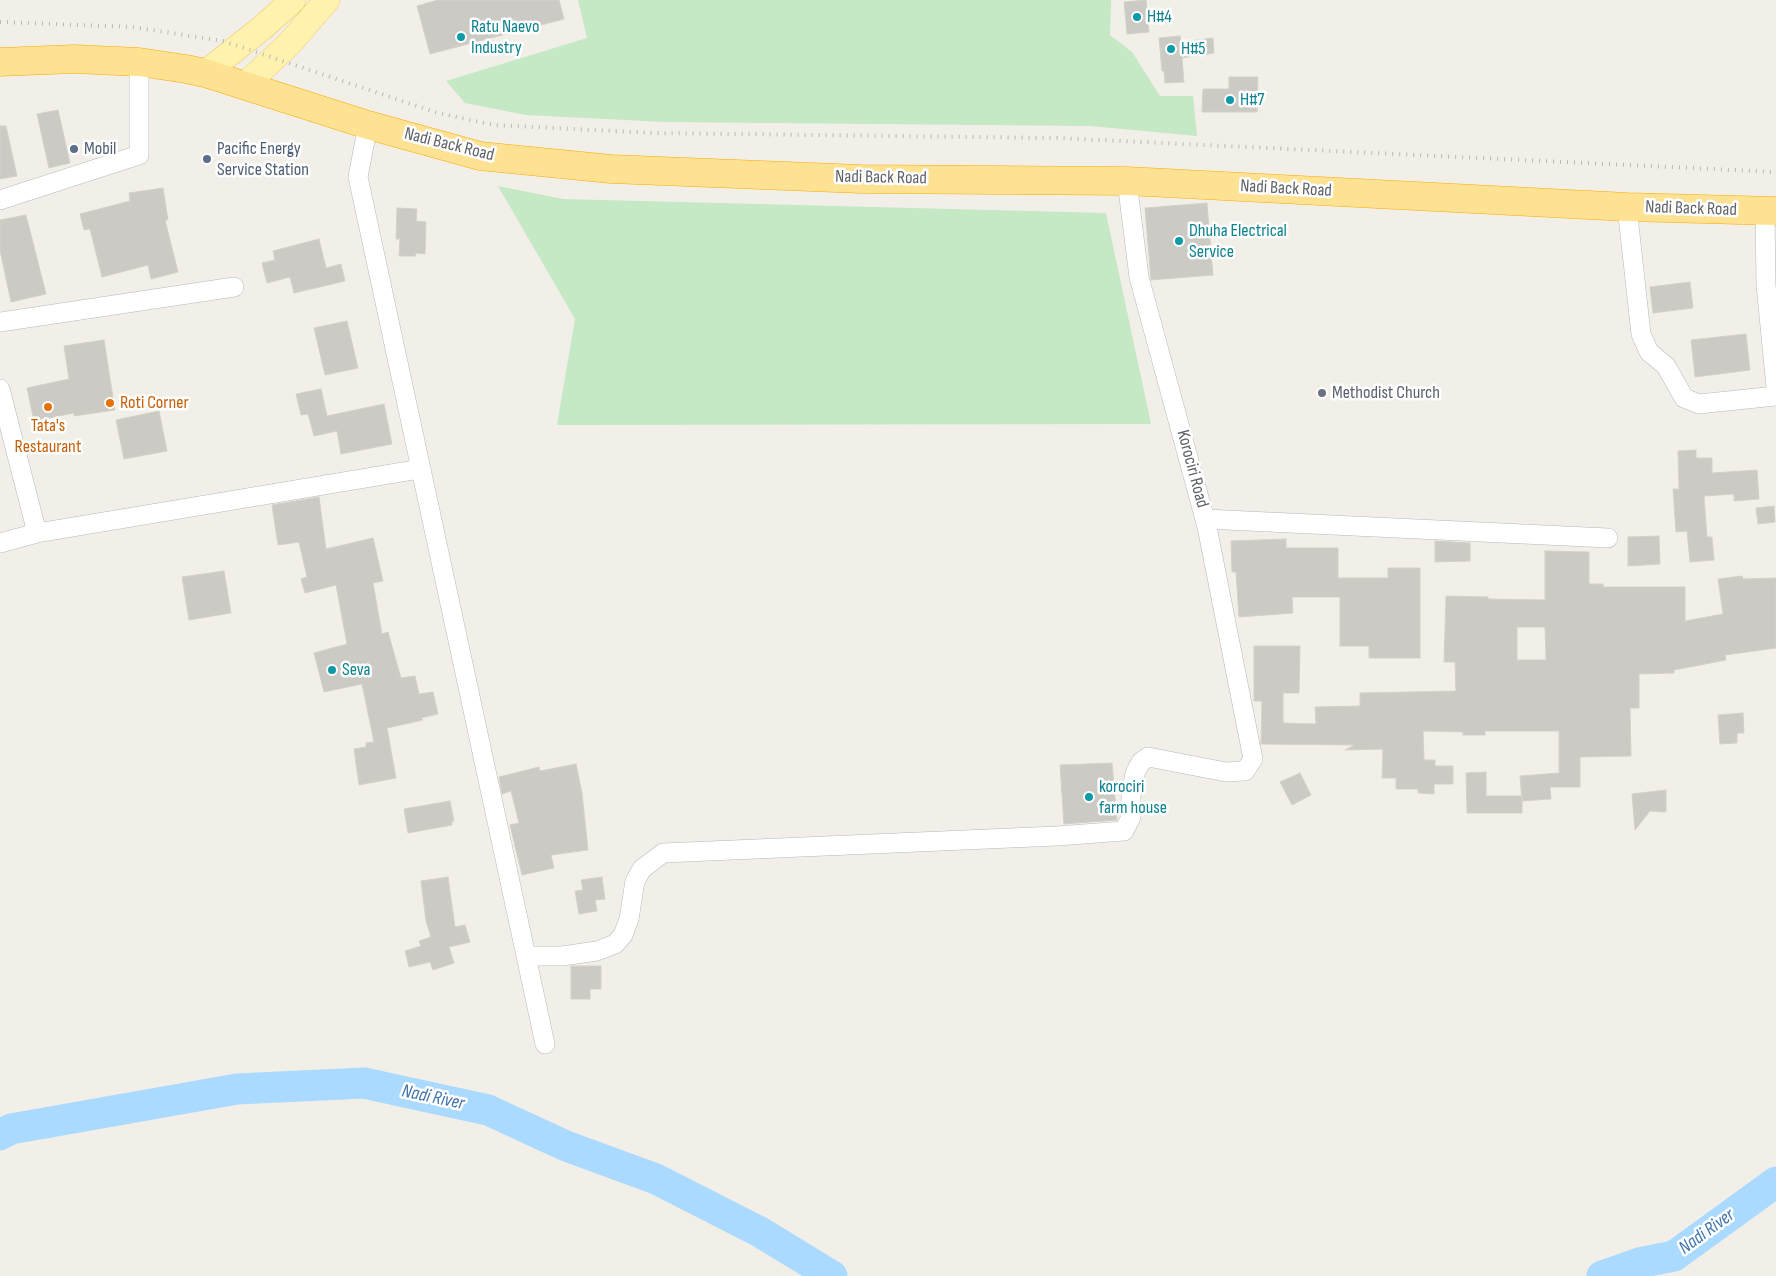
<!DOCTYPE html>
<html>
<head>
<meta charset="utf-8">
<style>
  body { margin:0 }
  canvas { display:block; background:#f1efe8 }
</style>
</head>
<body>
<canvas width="1776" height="1276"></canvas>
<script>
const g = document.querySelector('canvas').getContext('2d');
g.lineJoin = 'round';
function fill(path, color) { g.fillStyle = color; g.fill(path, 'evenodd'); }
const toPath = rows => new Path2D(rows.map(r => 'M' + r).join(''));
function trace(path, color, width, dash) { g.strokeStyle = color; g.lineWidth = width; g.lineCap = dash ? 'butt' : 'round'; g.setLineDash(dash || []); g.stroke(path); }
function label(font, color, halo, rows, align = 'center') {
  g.font = font + ' "Sofia Sans Condensed",sans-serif'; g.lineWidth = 5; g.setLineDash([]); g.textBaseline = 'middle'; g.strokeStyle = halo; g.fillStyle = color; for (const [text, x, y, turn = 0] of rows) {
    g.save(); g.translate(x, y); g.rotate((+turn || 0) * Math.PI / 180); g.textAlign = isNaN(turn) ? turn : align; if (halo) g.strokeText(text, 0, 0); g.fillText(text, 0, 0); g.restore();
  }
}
const green = toPath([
  [578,0,1111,0,1110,35,1132,52,1160,96,1193,96,1197,136,1090,126,665,122,526,115,465,103,446,81,587,38],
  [498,186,563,199,1106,213,1151,424,557,425,575,319]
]);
const river = toPath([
  [0,1135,11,1129,237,1089,364,1083,488,1110,566,1146,656,1179,760,1232,832,1276],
  [1602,1276,1639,1263,1674,1256,1776,1182]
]);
const building = toPath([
  [438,0,559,0,564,19,430,54,417,6,438,0],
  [1146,0,1149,32,1127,34,1124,2,1146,0],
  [1180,36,1181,42,1213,38,1214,53,1182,58,1184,82,1165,83,1164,71,1162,71,1159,38,1180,36],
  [1229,77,1258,77,1257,112,1202,112,1203,89,1229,89,1229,77],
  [58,110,70,163,49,168,37,114,58,110],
  [0,126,6,126,17,176,0,179,0,126],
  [163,188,168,220,165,220,178,272,151,279,148,265,102,277,90,229,84,230,80,214,130,201,129,193,163,188],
  [1207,203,1213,275,1151,280,1145,208,1207,203],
  [397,208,417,209,416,221,426,222,425,254,415,253,416,256,399,256,400,239,396,239,397,208],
  [26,215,46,294,11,302,0,250,0,220,26,215],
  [319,239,326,268,341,264,345,281,294,293,290,277,267,283,262,263,275,260,273,251,319,239],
  [1690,282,1693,308,1653,313,1650,287,1690,282],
  [347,321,358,368,325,375,314,328,347,321],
  [1746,334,1750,370,1695,377,1691,340,1746,334],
  [104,340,115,410,74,416,74,413,34,421,27,388,69,379,64,346,104,340],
  [321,389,327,416,384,404,392,444,341,454,337,431,314,436,308,414,301,415,296,394,321,389],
  [159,411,167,451,124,459,116,420,159,411],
  [1696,450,1696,458,1712,458,1712,473,1757,470,1759,499,1734,501,1734,494,1704,496,1707,537,1712,537,1714,560,1690,562,1687,531,1676,532,1673,489,1679,489,1678,451,1696,450],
  [319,497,326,549,373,538,383,581,373,583,382,634,388,632,401,678,415,676,419,694,433,692,438,714,421,718,423,720,387,728,396,778,359,785,354,749,366,747,366,743,374,742,362,684,324,692,314,653,347,644,336,585,305,593,301,579,307,577,299,542,278,545,272,505,319,497],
  [1774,506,1775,522,1758,524,1756,508,1774,506],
  [1659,536,1660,564,1628,566,1628,537,1659,536],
  [1286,539,1286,548,1338,548,1338,578,1388,578,1388,568,1420,568,1420,658,1369,658,1369,646,1340,646,1340,597,1292,597,1293,613,1239,617,1236,572,1232,572,1231,541,1286,539],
  [1435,541,1470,543,1470,561,1435,562,1435,541],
  [1545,551,1589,552,1589,584,1603,584,1603,587,1685,587,1685,621,1723,614,1718,579,1742,576,1743,579,1776,578,1776,648,1725,655,1726,660,1674,670,1674,673,1639,674,1639,708,1630,708,1631,756,1580,757,1580,787,1550,787,1551,799,1522,801,1520,776,1559,773,1559,731,1485,731,1485,735,1463,735,1463,732,1423,731,1424,760,1435,760,1435,766,1453,766,1453,784,1434,784,1434,794,1418,793,1418,789,1396,789,1396,778,1382,778,1383,749,1345,750,1355,745,1261,744,1262,701,1254,701,1254,646,1300,646,1299,693,1283,693,1283,723,1316,724,1315,707,1360,706,1360,693,1456,691,1455,662,1444,662,1446,596,1488,597,1488,599,1545,600,1545,551],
  [1517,627,1545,627,1546,660,1517,660,1517,627],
  [224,571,231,613,189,620,182,577,224,571],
  [1743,713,1744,733,1737,733,1737,743,1720,744,1718,715,1743,713],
  [1112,763,1117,820,1064,824,1060,765,1112,763],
  [576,764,582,793,588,850,551,855,554,868,522,875,510,825,519,823,511,791,502,794,499,777,539,767,540,771,576,764],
  [1486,772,1486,796,1522,796,1522,813,1467,813,1466,773,1486,772],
  [1300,773,1311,795,1292,805,1280,782,1300,773],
  [1666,790,1666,812,1650,811,1635,830,1632,794,1666,790],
  [450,801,454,821,452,821,452,825,408,833,404,809,450,801],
  [448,877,455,927,465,925,470,942,449,947,454,963,433,970,430,962,409,967,405,951,421,946,419,941,431,937,426,921,421,881,448,877],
  [602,877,605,899,595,900,597,911,579,914,575,891,583,890,581,880,602,877],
  [571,966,601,966,601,989,590,989,590,999,571,999,571,966]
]);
const minor = toPath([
  [368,125,358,177,545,1044],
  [0,200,139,155,139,62],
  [1627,207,1641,334,1649,352,1666,366,1684,398,1699,404,1776,396],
  [1765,211,1766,285,1776,387],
  [0,322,234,287],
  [0,389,37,533],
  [1205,519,1608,538],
  [0,543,37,533,420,469],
  [526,956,562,956,597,951,615,944,623,935,629,919,635,881,642,869,663,853,1057,836,1124,831,1131,817,1131,797,1135,773,1141,762,1148,757,1226,772,1245,771,1253,759,1207,527,1139,277,1127,181]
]);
const major = toPath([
  [205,73,262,28,293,0],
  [245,85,289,44,327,0]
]);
const highway = toPath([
  [0,62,74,59,139,62,186,69,205,73,368,125,480,156,611,169,861,179,1127,181,1627,207,1776,211]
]);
const rail = toPath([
  [0,22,132,27,223,41,438,113,494,125,654,133,1057,138,1776,172]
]);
const markers = [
  [1137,17,5,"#0f9aa8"],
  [461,37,5,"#0f9aa8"],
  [1171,49,5,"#0f9aa8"],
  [1230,100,5,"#0f9aa8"],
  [74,149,5,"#5c6f8a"],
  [207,159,5,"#5c6f8a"],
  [1179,241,5,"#0f9aa8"],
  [1322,393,5,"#6b7280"],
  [110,403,5,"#e8710a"],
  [48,407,5,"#e8710a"],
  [332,670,5,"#0f9aa8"],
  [1089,797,5,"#0f9aa8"]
];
const cultureNames = [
  ["H#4",1147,17],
  ["Ratu Naevo",471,27],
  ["Industry",471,48],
  ["H#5",1181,49],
  ["H#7",1240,100],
  ["Dhuha Electrical",1189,231],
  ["Service",1189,252],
  ["Seva",342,670],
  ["korociri",1099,787],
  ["farm house",1099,808]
];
const streetNames = [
  ["Nadi Back Road",449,145,14],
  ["Nadi Back Road",881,178,1],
  ["Nadi Back Road",1286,189,3],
  ["Nadi Back Road",1691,209,2],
  ["Korociri Road",1192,469,75]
];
const serviceNames = [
  ["Mobil",84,149],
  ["Pacific Energy",217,149],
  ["Service Station",217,170]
];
const worshipNames = [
  ["Methodist Church",1332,393]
];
const foodNames = [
  ["Roti Corner",120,403],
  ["Tata's",48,426,"center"],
  ["Restaurant",48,447,"center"]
];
const waterNames = [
  ["Nadi River",433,1098,12],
  ["Nadi River",1707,1232,-36]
];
fill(green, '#c5e8c5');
trace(river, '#aadaff', 31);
fill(building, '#cccac5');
trace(building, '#d6d1c6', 1);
trace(minor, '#b5b8bc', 20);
trace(major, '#f2c960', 26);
trace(highway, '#f9ab00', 29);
trace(minor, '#fff', 19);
trace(major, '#fff2af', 25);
trace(highway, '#fde293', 28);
trace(rail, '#b6b7b8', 4, [1, 6]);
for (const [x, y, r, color] of markers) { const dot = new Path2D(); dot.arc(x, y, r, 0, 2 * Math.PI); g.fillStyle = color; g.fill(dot); trace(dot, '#fff', 2); }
label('18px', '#0d838f', '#fff', cultureNames, 'left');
label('18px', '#5f6368', '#fff', streetNames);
label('18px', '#4e5e75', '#fff', serviceNames, 'left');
label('18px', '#5b616d', '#fff', worshipNames, 'left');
label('18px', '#c56008', '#fff', foodNames, 'left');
label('italic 19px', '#4174aa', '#fff', waterNames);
</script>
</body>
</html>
